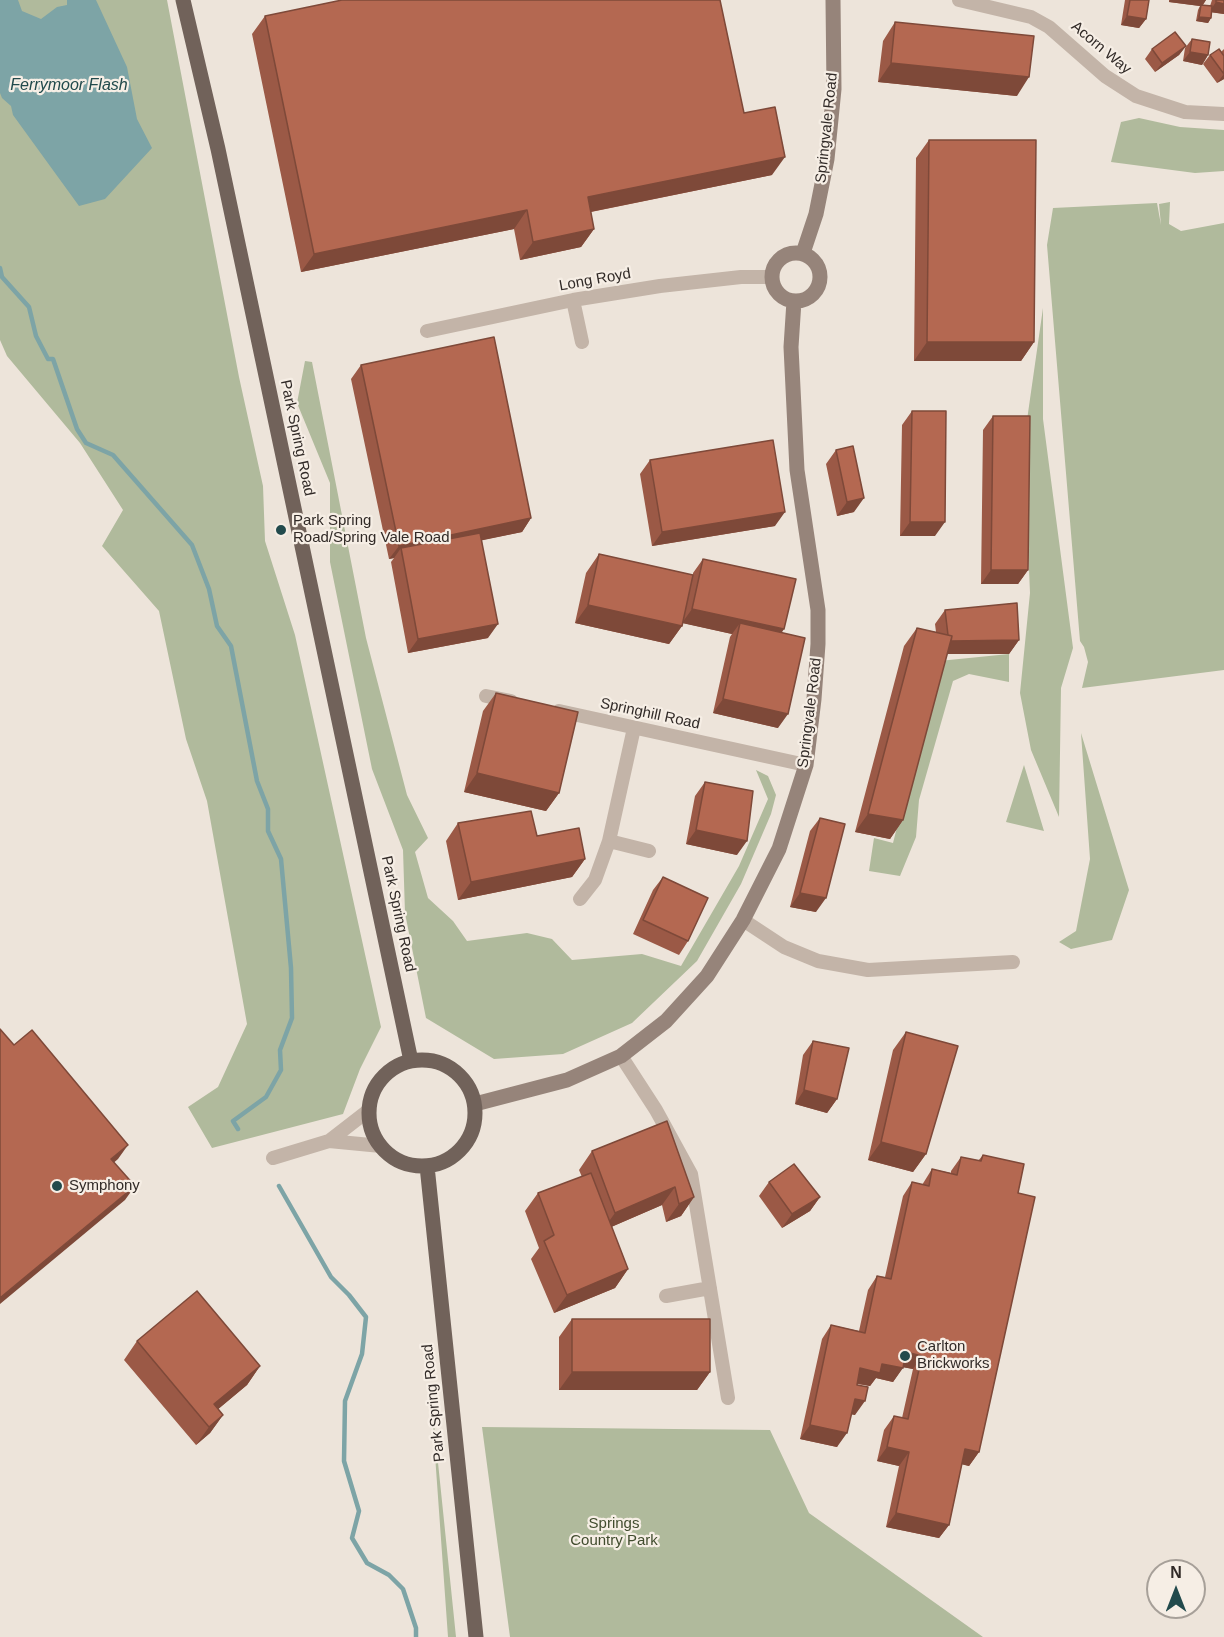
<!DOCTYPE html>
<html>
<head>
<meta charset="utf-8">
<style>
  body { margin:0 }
  #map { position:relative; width:1224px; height:1637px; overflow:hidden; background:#ede4da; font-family:Helvetica,sans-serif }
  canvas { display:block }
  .north { position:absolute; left:1146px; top:1559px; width:60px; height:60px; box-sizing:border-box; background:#f6eee5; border:2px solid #a7a099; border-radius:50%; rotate:0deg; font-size:16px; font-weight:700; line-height:24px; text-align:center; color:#312a27 }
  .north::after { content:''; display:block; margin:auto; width:21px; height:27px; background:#224a4c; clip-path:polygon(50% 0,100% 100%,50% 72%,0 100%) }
</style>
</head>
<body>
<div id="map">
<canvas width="1224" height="1637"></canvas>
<div class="north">N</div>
</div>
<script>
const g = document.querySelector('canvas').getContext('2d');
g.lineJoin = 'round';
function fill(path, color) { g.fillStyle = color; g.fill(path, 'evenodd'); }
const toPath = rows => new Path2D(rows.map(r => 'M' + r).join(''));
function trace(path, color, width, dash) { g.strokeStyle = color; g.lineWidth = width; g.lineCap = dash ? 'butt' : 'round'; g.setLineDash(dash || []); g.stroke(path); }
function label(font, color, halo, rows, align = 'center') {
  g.font = font + ' Helvetica,sans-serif'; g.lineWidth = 4.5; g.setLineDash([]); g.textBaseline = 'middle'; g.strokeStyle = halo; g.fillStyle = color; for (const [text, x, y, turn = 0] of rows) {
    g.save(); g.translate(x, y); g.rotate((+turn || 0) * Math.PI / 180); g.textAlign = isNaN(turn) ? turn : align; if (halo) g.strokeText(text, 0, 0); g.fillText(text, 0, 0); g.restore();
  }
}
const green = toPath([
  [0,0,167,0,239,377,263,486,265,541,295,635,381,1027,360,1069,343,1114,212,1148,188,1107,218,1087,247,1024,207,801,186,739,159,611,102,546,123,510,80,443,7,356,0,340],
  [1139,118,1180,127,1224,130,1224,171,1195,173,1111,162,1121,122],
  [1170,202,1169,224,1181,231,1224,223,1224,670,1082,688,1088,662,1084,647,1080,641,1047,245,1053,208,1157,203,1161,225,1159,204],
  [1043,308,1043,419,1073,648,1061,688,1059,817,1031,750,1020,693,1030,593,1026,498,1027,420],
  [305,361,312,362,366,638,407,795,428,838,415,852,428,898,453,921,467,941,527,933,552,939,572,960,642,954,681,966,739,866,768,799,756,770,768,776,776,795,771,814,741,884,697,961,632,1023,563,1054,494,1059,426,1018,405,913,403,850,372,769,330,562,330,483,297,403],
  [1009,654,1009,682,969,674,953,681,919,800,916,837,900,876,869,871,874,838,893,843,939,661],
  [1081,733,1129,890,1112,940,1071,949,1059,942,1076,931,1090,859],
  [1024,765,1044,831,1006,822],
  [430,1385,456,1637,448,1637],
  [482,1427,770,1430,809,1513,983,1637,510,1637]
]);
const water = toPath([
  [0,0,18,0,22,11,41,19,57,7,67,5,67,0,96,0,127,67,137,119,152,148,105,199,79,206,13,115,11,106,2,98,0,93]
]);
const stream = toPath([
  [0,268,2,277,29,307,36,336,48,359,53,359,77,429,86,443,113,455,192,545,209,589,217,626,231,646,257,781,268,809,268,831,281,859,291,968,292,1018,280,1050,281,1070,266,1097,233,1121,238,1129],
  [279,1186,331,1277,349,1295,366,1317,362,1354,345,1401,344,1461,359,1511,352,1538,367,1563,389,1575,403,1589,416,1628,416,1637]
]);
const street = toPath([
  [959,0,1031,17,1049,27,1105,76,1136,96,1185,112,1224,114],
  [573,300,582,342],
  [427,331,573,300,660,286,741,277,771,277],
  [486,696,511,701],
  [559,711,806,765],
  [609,841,649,851],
  [580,899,595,880,609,841,634,728],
  [743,920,784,947,818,961,868,970,1013,962],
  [621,1056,656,1110,691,1174,728,1398],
  [329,1141,381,1146],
  [273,1158,329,1141,369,1110],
  [666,1296,710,1288]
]);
const secondary = toPath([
  '772 277a24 24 0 1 1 48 0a24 24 0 1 1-48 0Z',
  [803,253,816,214,827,159,834,89,833,0],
  [475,1104,567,1080,621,1056,666,1021,707,976,743,920,779,849,806,765,814,699,818,644,818,610,797,470,791,347,794,301]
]);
const primary = toPath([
  [183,0,218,149,411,1061],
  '369 1113a53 53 0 1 1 106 0a53 53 0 1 1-106 0Z',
  [427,1166,476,1637]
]);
const wall = toPath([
  [1125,0,1149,0,1146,19,1139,28,1121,25],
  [1169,0,1206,0,1203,5,1210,6,1212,0,1224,0,1224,14,1211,12,1211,18,1208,23,1196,21,1198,10,1200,6,1169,2],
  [265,16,744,113,772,175,591,212,594,229,581,247,520,260,514,229,301,272,252,34],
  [895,22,1017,96,878,82,883,41],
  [1192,39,1208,55,1202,65,1183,61,1185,48],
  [1186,46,1179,55,1155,72,1145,59,1152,49],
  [1224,49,1224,79,1217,83,1203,64,1210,55,1221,52],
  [929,140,1034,342,1021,361,914,361,916,158],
  [361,365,531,518,522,532,482,540,488,638,408,653,391,562,394,558,389,559,351,379],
  [912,411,935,536,900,536,902,425],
  [993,416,1028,570,1018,584,981,584,983,430],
  [836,450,854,512,837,516,826,464],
  [650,460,775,526,652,546,640,474],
  [599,554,693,575,693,573,703,559,782,633,778,728,713,713,730,637,732,634,683,623,682,626,669,644,575,623,586,573],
  [945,610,1019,640,1009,654,947,654,903,820,890,839,855,832,904,646,917,628,936,632,935,624],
  [496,693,559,793,546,811,464,792,483,711],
  [705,782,737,855,686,844,695,796],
  [820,818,816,912,790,907,810,831],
  [458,823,537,836,585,859,572,877,458,900,446,841],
  [663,877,688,941,679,955,633,934,653,890],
  [906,1032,926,1154,913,1172,868,1160,893,1050],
  [813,1041,837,1099,827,1113,795,1104,803,1055],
  [667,1121,694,1197,681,1216,666,1222,662,1205,611,1227,628,1269,615,1288,554,1313,531,1259,539,1248,525,1211,538,1193,582,1177,579,1170,592,1151],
  [983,1155,1018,1193,979,1452,969,1466,962,1464,949,1525,939,1538,886,1527,899,1466,877,1461,884,1430,894,1416,902,1418,913,1369,903,1367,893,1382,876,1378,870,1386,857,1384,855,1415,851,1414,837,1447,800,1439,822,1339,831,1325,859,1331,868,1290,877,1276,885,1277,903,1196,912,1182,922,1185,932,1169,951,1173,951,1171,961,1157,978,1161],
  [769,1182,820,1197,810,1211,782,1228,759,1196],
  [572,1319,710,1372,697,1390,559,1390,559,1337],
  [137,1341,260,1366,247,1385,218,1409,223,1415,210,1433,196,1445,124,1360]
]);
const shadedWall = toPath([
  [1170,0,1206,0,1201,7,1201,5,1200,6,1169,2],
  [1216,2,1224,4,1224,14,1209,12],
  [1127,16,1146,19,1139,28,1121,25],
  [1199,17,1211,18,1208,23,1196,21],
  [1186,46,1179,55,1155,72,1162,63],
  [1190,52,1208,55,1202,65,1183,61],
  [891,63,1029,77,1017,96,878,82],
  [1224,74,1224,79,1217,83],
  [785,157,772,175,575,215,588,197],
  [527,210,514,229,301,272,314,254],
  [594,229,581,247,520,260,533,242],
  [927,342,1034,342,1021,361,914,361],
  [864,498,854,512,837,516,847,502],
  [785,512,775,526,652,546,662,532],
  [531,518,522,532,402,557,401,548,394,558,389,559,399,546],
  [910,522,945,522,935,536,900,536],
  [991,570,1028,570,1018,584,981,584],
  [588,605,682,626,669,644,575,623],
  [692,609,784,629,775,643,740,623,732,634,682,623],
  [498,624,488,638,408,653,418,639],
  [1019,640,1009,654,939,654,949,641],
  [723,699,788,714,778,728,713,713],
  [477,773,559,793,546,811,464,792],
  [868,814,903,820,890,839,855,832],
  [696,830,747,841,737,855,686,844],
  [585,859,572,877,458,900,471,882],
  [800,893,826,898,816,912,790,907],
  [804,1090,837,1099,827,1113,795,1104],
  [881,1142,926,1154,913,1172,868,1160],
  [128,1145,118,1159,102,1173,111,1159],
  [135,1186,125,1200,0,1304,0,1298],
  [675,1187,662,1205,602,1231,615,1213],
  [694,1197,681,1216,666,1222,679,1204],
  [820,1197,810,1211,782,1228,792,1214],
  [628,1269,615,1288,554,1313,567,1295],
  [906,1352,922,1356,913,1369,896,1366],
  [882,1364,903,1368,893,1382,876,1378,870,1386,850,1382,860,1368],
  [260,1366,247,1385,204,1421,214,1404],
  [572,1372,710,1372,697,1390,559,1390],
  [855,1399,865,1401,855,1415,845,1413],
  [223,1415,210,1433,196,1445,209,1427],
  [810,1425,847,1433,837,1447,800,1439],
  [887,1447,909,1452,899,1466,877,1461],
  [965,1449,979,1452,969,1466,956,1463],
  [896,1513,949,1525,939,1538,886,1527]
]);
const building = toPath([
  [342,0,720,0,744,113,775,107,785,157,588,197,594,229,533,242,527,210,314,254,265,16,342,0],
  [1130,0,1149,0,1146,19,1127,16,1130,0],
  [1216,0,1224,0,1224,4,1216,2,1216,0],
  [1201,5,1212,6,1211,18,1199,17,1201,5],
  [895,22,1034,36,1029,77,891,63,895,22],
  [1175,32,1186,46,1162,63,1152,49,1175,32],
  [1192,39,1210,42,1208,55,1190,52,1192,39],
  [1219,49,1224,56,1224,74,1210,55,1219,49],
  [929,140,1036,140,1034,342,927,342,929,140],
  [494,337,531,518,399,546,361,365,494,337],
  [912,411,946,411,945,522,910,522,912,411],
  [993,416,1030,416,1028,570,991,570,993,416],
  [773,440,785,512,662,532,650,460,773,440],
  [853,446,864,498,847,502,836,450,853,446],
  [480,533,498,624,418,639,401,548,480,533],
  [599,554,693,575,682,626,588,605,599,554],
  [703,559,796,579,784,629,692,609,703,559],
  [1017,603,1019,640,951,641,952,636,948,635,945,610,1017,603],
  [740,623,805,638,788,714,723,699,740,623],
  [917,628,952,636,903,820,868,814,917,628],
  [496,693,578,712,559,793,477,773,496,693],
  [705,782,753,791,747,841,696,830,705,782],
  [531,811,537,836,579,828,585,859,471,882,458,823,531,811],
  [820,818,845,824,826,898,800,893,820,818],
  [663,877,708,898,688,941,643,920,663,877],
  [0,1029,14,1045,32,1030,128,1145,111,1159,135,1186,0,1298,0,1029],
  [906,1032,958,1046,926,1154,881,1142,906,1032],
  [813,1041,849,1048,837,1099,804,1090,813,1041],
  [667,1121,694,1197,679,1204,675,1187,615,1213,592,1151,667,1121],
  [983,1155,1024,1164,1018,1193,1035,1197,979,1452,965,1449,949,1525,896,1513,909,1452,887,1447,894,1416,908,1419,922,1356,906,1352,903,1368,882,1364,880,1373,860,1368,857,1385,868,1387,865,1401,855,1399,847,1433,810,1425,831,1325,865,1333,877,1276,891,1279,912,1182,929,1186,932,1169,957,1175,961,1157,981,1161,983,1155],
  [794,1164,820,1197,792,1214,769,1182,794,1164],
  [591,1173,628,1269,567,1295,544,1241,554,1235,538,1193,591,1173],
  [197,1291,260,1366,214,1404,223,1415,209,1427,137,1341,197,1291],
  [572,1319,710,1319,710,1372,572,1372,572,1319]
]);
const markers = [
  [281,530,6,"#224a4c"],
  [57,1186,6,"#224a4c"],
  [905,1356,6,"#224a4c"]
];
const streetNames = [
  ["Acorn Way",1101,48,40],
  ["Springvale Road",827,128,-84],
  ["Long Royd",595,280,-10],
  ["Park Spring Road",297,438,78],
  ["Springvale Road",810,713,-83],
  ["Springhill Road",650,714,12],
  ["Park Spring Road",398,914,78],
  ["Park Spring Road",434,1403,-96]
];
const poiNames = [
  ["Park Spring",293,521],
  ["Road/Spring Vale Road",293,538],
  ["Symphony",69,1186],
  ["Carlton",917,1347],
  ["Brickworks",917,1364]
];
const parkNames = [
  ["Springs",614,1524],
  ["Country Park",614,1541]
];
const waterNames = [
  ["Ferrymoor Flash",69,86]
];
fill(green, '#b0ba9c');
fill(water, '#7da4a6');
trace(stream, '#7da4a6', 4.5);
trace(street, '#c3b4a8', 14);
trace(secondary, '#96847a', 15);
trace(primary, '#71625a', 15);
fill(wall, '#9b5946');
fill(shadedWall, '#7e4939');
fill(building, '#b46851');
trace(building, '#7e4939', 1.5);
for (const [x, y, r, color] of markers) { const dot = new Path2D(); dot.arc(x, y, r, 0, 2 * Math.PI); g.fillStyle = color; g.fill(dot); trace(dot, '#f6eee5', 2); }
label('15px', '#312a27', '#f6eee5', streetNames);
label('15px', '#312a27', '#f6eee5', poiNames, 'left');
label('15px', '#414c2e', '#f6eee5', parkNames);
label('italic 16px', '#224a4c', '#f6eee5', waterNames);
</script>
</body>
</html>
